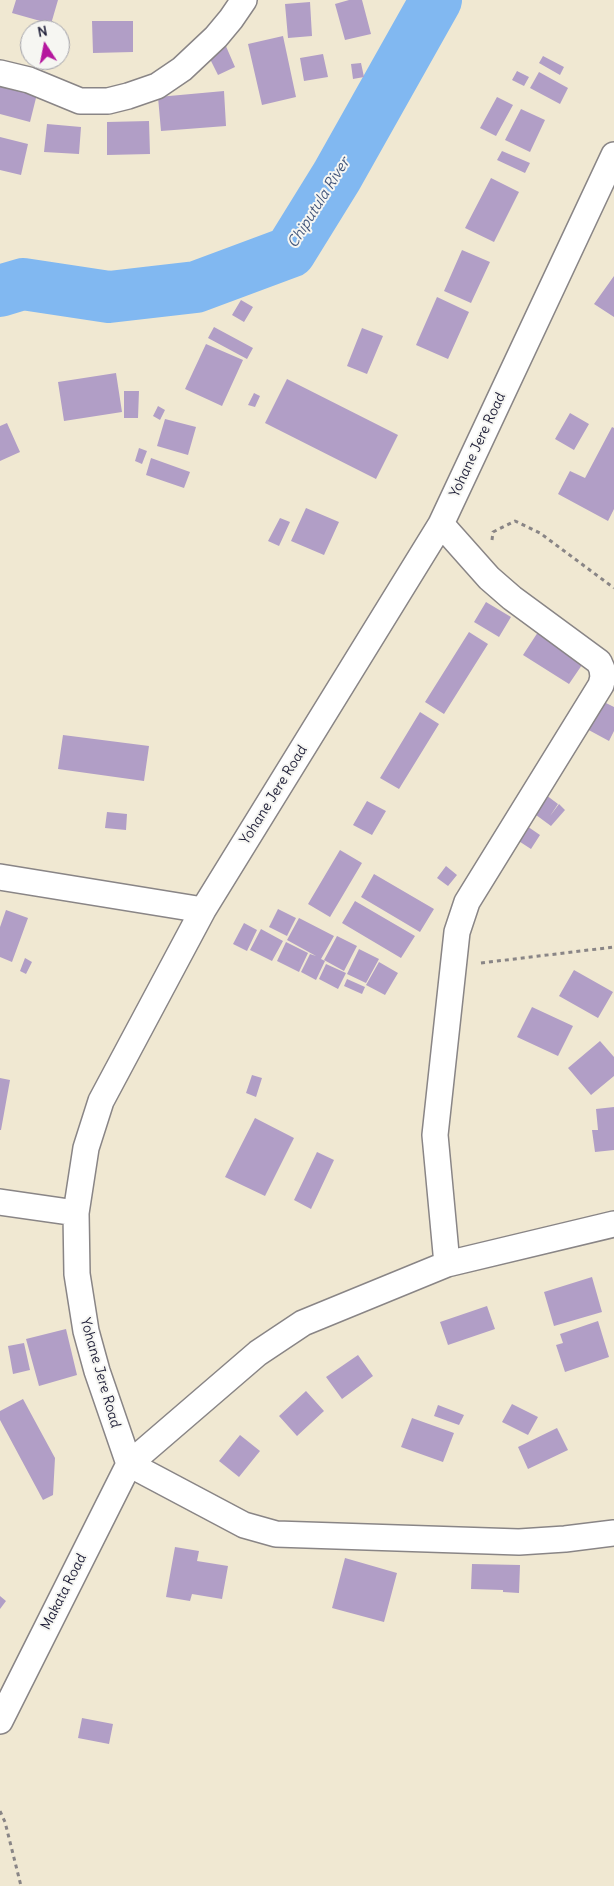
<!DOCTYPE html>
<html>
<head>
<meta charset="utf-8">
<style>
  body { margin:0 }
  #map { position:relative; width:614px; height:1886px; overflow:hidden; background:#f0e8d2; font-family:Delius,sans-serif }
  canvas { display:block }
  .north { position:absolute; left:20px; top:20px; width:50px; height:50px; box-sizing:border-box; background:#f6f6f2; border:1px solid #a1a1a9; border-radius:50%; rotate:349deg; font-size:14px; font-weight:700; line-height:20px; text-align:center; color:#22223b }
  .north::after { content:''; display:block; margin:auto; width:18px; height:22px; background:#b5179e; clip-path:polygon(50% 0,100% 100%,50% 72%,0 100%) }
</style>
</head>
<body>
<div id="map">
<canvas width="614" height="1886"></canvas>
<div class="north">N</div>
</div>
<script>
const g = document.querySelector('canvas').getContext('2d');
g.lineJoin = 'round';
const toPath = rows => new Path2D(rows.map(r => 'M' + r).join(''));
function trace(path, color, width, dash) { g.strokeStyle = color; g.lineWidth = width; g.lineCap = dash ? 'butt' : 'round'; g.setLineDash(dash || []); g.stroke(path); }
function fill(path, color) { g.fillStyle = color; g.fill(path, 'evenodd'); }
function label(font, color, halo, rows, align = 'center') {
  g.font = font + ' Delius,sans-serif'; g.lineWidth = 4; g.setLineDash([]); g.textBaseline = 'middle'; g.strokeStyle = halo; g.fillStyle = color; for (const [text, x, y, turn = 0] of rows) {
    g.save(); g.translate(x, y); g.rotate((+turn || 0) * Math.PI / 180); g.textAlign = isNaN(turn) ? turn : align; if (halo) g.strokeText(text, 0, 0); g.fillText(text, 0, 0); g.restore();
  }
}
const river = toPath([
  [0,291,23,284,109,297,196,287,290,252,337,176,436,0]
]);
const building = toPath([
  [16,0,58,0,51,24,12,13],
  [349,0,362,0,371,34,345,40,335,4],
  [310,2,312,36,288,38,285,4],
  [92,21,133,21,133,52,93,53],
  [283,36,296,97,262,105,248,44],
  [225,44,235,67,218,75,207,53],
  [323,54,328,77,304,81,300,58],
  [543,56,564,67,560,75,539,63],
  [361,63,364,77,353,79,351,64],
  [517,71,529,77,524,86,512,80],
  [539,72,568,88,560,104,530,88],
  [0,79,38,90,30,122,0,114],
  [224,91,226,126,161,131,158,97],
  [497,97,513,105,496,136,480,128],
  [521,109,545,120,530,152,505,140],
  [149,121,150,154,107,155,107,122],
  [47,124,81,127,79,154,44,152],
  [0,137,28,144,21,175,0,170],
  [502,151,530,163,525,173,497,160],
  [491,178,519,192,494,242,465,228],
  [462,250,490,262,471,303,444,291],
  [614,276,614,317,594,304],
  [437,297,469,312,448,359,416,345],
  [241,300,253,307,244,322,232,315],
  [214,327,253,348,247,359,208,338],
  [362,328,383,336,367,374,347,366],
  [206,344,243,360,222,406,185,389],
  [116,373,122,412,64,421,58,382],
  [287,379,398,435,376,479,265,423],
  [124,391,139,391,138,418,124,418],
  [254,393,260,396,255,407,248,405],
  [158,406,165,410,160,420,153,416],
  [570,413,589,424,574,450,555,439],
  [165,419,196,427,188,455,157,446],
  [7,423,20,452,0,461,0,426],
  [612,427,614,428,614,509,608,521,558,494,570,471,585,478],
  [139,448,147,451,142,464,135,461],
  [151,458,190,472,184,488,146,475],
  [306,508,339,522,324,555,291,541],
  [280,518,290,522,279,546,268,541],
  [486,602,511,617,499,637,474,622],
  [540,629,586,659,569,684,523,655],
  [469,632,488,644,444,714,425,702],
  [600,700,614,707,614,731,609,741,585,728],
  [420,712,439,724,399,789,380,778],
  [63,735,149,746,144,781,58,769],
  [546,795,558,804,550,816,559,804,565,810,551,826,532,812],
  [367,801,386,811,372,835,353,825],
  [107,812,127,814,126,830,105,828],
  [524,824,540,835,531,849,514,838],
  [340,850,362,863,330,917,308,904],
  [446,866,457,875,448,886,437,878],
  [374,874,434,909,420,932,361,897],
  [355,901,415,936,401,958,342,923],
  [278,909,296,918,287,936,269,927],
  [6,910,28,918,12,962,0,957,0,927],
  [299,918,334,936,321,959,325,961,316,980,301,972,310,954,316,956,287,940],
  [244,923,257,930,247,951,233,944],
  [261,929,283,941,272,961,250,950],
  [337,936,357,946,344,971,324,960],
  [286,942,308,953,299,972,277,961],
  [359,949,379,959,366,983,347,974],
  [25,958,32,962,26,974,20,971],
  [379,962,398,973,385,995,366,985],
  [326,964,346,973,338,989,319,979],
  [574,970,613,992,598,1018,559,996],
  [347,979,365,987,362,994,344,986],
  [532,1007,573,1026,558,1056,517,1037],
  [600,1041,614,1057,614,1076,591,1095,568,1068],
  [252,1075,262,1078,256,1097,246,1093],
  [0,1078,10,1080,1,1130,0,1130],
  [614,1107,614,1150,595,1152,592,1130,598,1130,596,1109],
  [255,1118,294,1138,265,1196,225,1177],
  [317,1152,334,1160,311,1209,294,1200],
  [592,1277,602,1312,554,1326,544,1292],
  [487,1306,495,1329,448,1345,440,1322],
  [598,1321,609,1357,565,1372,556,1345,563,1343,560,1334],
  [66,1329,77,1375,39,1386,26,1339],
  [24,1343,30,1370,13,1374,8,1346],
  [358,1355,373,1376,342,1399,326,1377],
  [306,1391,324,1411,297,1436,279,1416],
  [23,1399,55,1458,53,1495,43,1500,0,1420,0,1411],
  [512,1404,538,1417,528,1435,502,1422],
  [438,1405,464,1415,459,1425,434,1416],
  [412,1418,454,1433,443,1462,401,1447],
  [557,1428,568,1450,528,1469,518,1447],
  [240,1435,260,1451,239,1477,219,1461],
  [175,1547,199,1551,197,1561,228,1566,222,1599,192,1594,190,1601,166,1597],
  [345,1558,397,1573,384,1622,332,1608],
  [472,1564,520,1565,519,1593,503,1592,503,1590,471,1589],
  [0,1596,6,1601,0,1609],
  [82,1718,113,1724,109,1744,78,1738]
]);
const path = toPath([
  [492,540,493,532,515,521,540,533,614,588],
  [481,963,614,947],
  [0,1811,5,1822,21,1886]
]);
const minor = toPath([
  [0,73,29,80,80,101,108,101,128,96,157,86,182,69,216,37,231,19,244,0],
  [441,524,489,578,512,598,599,662,602,669,603,677,601,685,467,902,457,932,435,1135,447,1264],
  [0,877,203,910],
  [0,1202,76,1213],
  [129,1464,97,1371,86,1331,77,1274,76,1213,86,1148,101,1101,203,910,441,524,614,155],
  [129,1464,244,1525,276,1534,519,1542,565,1539,614,1533],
  [0,1721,129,1464,258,1353,303,1323,447,1264,614,1224]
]);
const streetNames = [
  ["Yohane Jere Road",478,445,-65],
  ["Yohane Jere Road",274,795,-58],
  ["Yohane Jere Road",100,1373,74],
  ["Makata Road",64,1592,-63]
];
const waterNames = [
  ["Chiputula River",319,203,-58]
];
trace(river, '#81b8f1', 52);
fill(building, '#b19ec6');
trace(minor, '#898586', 28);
trace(path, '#898586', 3, [4, 4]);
trace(minor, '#fff', 25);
label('14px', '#22223b', '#f6f6f2', streetNames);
label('italic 15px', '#43567b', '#f6f6f2', waterNames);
</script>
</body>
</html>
